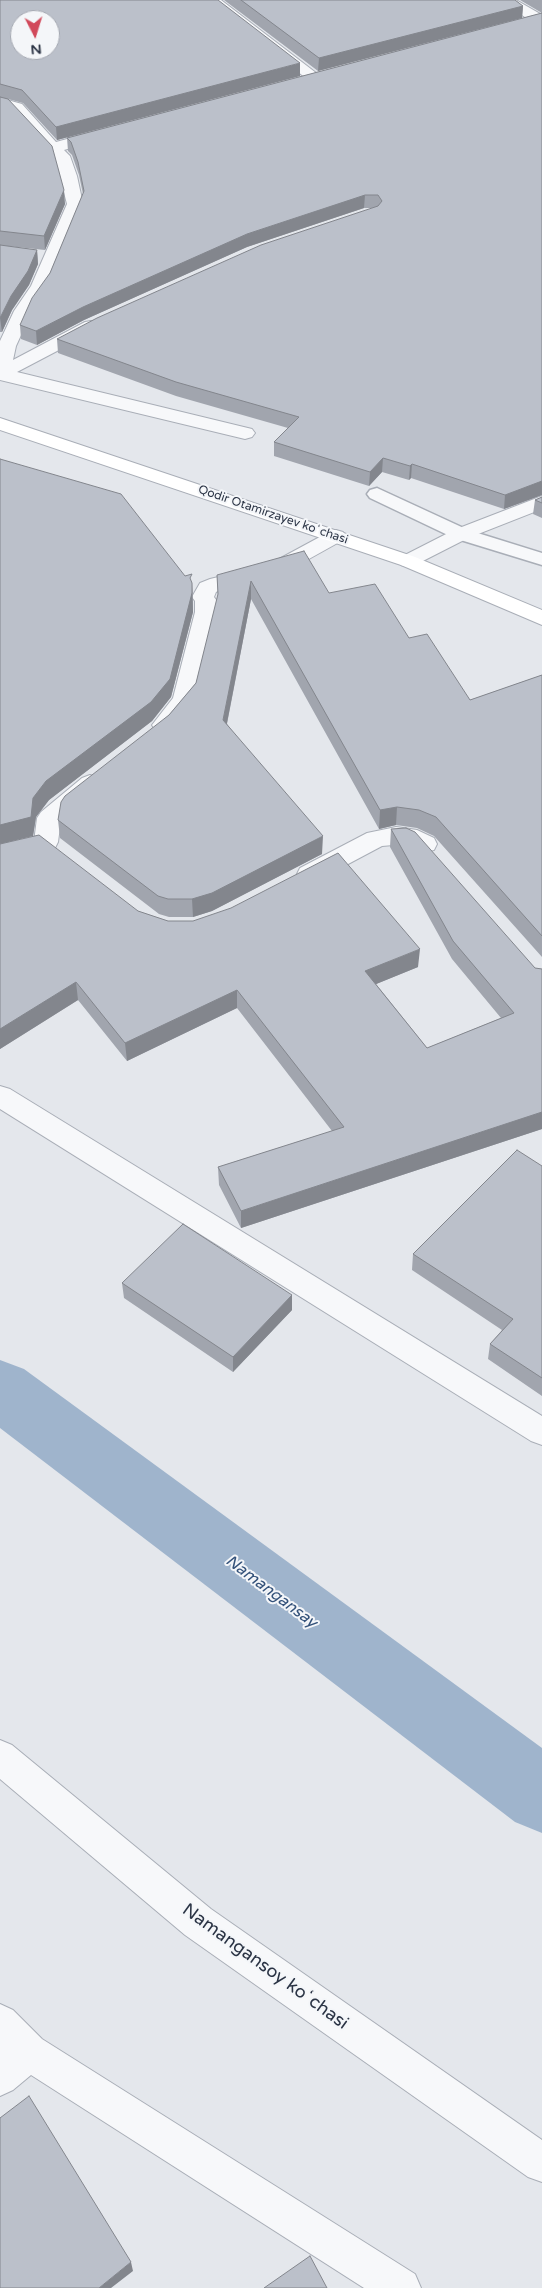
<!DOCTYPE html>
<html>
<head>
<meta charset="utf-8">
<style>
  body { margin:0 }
  #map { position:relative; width:542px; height:2288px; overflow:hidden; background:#e4e7ec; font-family:"Varela Round",sans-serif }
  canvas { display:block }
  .north { position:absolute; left:10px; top:10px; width:50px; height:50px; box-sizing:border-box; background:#f4f6f9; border:1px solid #a4a8b1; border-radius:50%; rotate:175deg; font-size:14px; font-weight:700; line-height:20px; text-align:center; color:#2b3445 }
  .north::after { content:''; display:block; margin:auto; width:18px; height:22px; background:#d1495b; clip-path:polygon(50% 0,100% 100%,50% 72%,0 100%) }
</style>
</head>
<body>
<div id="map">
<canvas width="542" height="2288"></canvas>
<div class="north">N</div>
</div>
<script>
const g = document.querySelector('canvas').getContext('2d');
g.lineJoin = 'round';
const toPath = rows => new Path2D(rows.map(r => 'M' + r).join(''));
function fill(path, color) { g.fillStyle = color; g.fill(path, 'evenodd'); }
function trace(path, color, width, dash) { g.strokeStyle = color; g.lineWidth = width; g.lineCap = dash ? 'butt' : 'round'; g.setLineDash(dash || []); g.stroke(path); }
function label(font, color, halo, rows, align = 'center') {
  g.font = font + ' "Varela Round",sans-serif'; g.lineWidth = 4; g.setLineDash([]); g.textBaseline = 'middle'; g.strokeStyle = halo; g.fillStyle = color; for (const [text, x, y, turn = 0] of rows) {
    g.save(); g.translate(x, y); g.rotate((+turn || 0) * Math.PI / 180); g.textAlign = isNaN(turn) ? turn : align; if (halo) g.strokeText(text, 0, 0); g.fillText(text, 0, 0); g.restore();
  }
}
const canal = toPath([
  [0,1360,24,1369,542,1748,542,1833,515,1822,0,1428,0,1360]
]);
const service = toPath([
  [377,488,468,530,542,553,542,565,454,538,370,498,367,494,370,490,377,488]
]);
const minor = toPath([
  [205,0,221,0,324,79,321,82,311,82,205,0],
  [499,0,516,0,542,15,542,24,534,23,499,0],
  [0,98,22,104,56,142,104,129,110,131,112,134,110,137,64,150,70,156,77,176,83,204,49,286,32,311,16,346,13,360,85,322,91,321,97,322,100,326,97,330,17,372,252,429,255,433,252,437,245,439,0,380,0,341,14,311,31,286,67,204,55,158,10,110,0,108,0,98],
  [542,496,542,509,468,538,415,565,408,567,401,565,398,561,401,557,454,530,542,496],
  [336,530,343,532,346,536,343,540,282,574,224,588,216,592,214,597,217,601,217,612,195,700,171,730,163,732,155,730,152,725,173,698,195,612,195,601,192,597,200,583,210,579,268,565,329,532,336,530],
  [90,775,98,778,102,783,98,788,61,819,58,842,55,848,46,850,37,848,34,842,37,818,41,812,82,778,90,775],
  [396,827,417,830,434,838,437,844,434,850,425,852,405,844,382,846,318,880,309,882,300,880,297,874,300,868,367,833,396,827],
  [0,1086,10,1089,542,1416,542,1445,531,1441,0,1109,0,1086],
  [0,2004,13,2010,42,2039,415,2274,421,2288,364,2288,31,2075,13,2090,0,2096,0,2004]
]);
const tertiary = toPath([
  [0,1740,12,1745,211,1909,542,2140,542,2182,528,2177,185,1935,0,1779,0,1740]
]);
const secondary = toPath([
  [0,418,415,557,542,610,542,625,401,565,0,430,0,418]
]);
const wall = toPath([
  [0,0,300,76,57,140,23,103,8,99,65,204,45,250,7,246,37,250,38,264,29,285,12,310,2,332,0,332],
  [224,0,515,0,523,6,522,18,318,71],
  [520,0,542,0,542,13],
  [542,13,542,495,504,509,411,478,409,480,382,472,369,486,274,456,274,442,288,428,176,396,58,353,57,339,373,208,364,208,247,247,84,320,37,345,21,339,20,325,50,273,83,194,79,175,72,155,68,151,67,138],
  [0,459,185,576,192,583,193,602,193,612,171,697,152,721,49,800,36,817,33,836,8,842,138,911,168,921,418,967,376,984,427,1048,501,1018,452,959,390,847,391,829,535,968,542,969,542,1129,241,1228,219,1185,218,1167,332,1131,237,1008,127,1061,78,1000,0,1049],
  [542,497,542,518,533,514,535,500],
  [217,575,329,593,409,638,470,700,542,675,542,957,434,836,417,828,396,825,379,829,251,599,227,724,322,854,212,911,193,917,169,917,159,914,60,838,58,820,169,715,196,683,218,597],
  [542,1166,542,1396,488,1359,490,1344,502,1330,412,1270,413,1254],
  [122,1283,292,1295,292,1310,233,1372,124,1298]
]);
const shadedWall = toPath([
  [523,6,522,18,318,71,319,58],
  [300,63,300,76,57,140,56,127],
  [64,190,65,204,45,250,44,236],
  [365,195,364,208,247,247,84,320,37,345,36,331,83,307,247,234],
  [37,250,38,264,29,285,12,310,2,332,0,318,11,296],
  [383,458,382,472,369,486,370,472],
  [412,464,411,478,409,480,410,466],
  [542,481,542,495,504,509,505,495],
  [251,581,251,599,224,738,223,720],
  [192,583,193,612,171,697,152,721,49,800,36,817,33,836,0,844,0,825,33,798],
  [397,807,396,825,379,829,380,810],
  [323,836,322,854,212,911,193,917,192,899],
  [420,949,418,967,364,989,365,971],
  [76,982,78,1000,0,1049,0,1029],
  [237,990,237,1008,127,1061,125,1043],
  [542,1112,542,1129,241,1228,241,1211],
  [292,1295,292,1310,233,1372,233,1357],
  [131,2262,133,2271,111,2288,99,2288]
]);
const building = toPath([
  [0,0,218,0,300,63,56,127,22,90,0,84,0,0],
  [20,20,50,20,50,50,20,50,20,20],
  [241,0,515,0,523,6,319,58,241,0],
  [542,13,542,481,505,495,412,464,410,466,383,458,370,472,274,442,299,417,176,382,57,339,97,318,261,245,378,206,382,201,378,195,365,195,247,234,83,307,36,331,20,325,32,298,50,273,84,191,78,162,71,142,67,138,542,13],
  [0,97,8,99,52,146,64,190,44,236,0,231,0,97],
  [0,245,37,250,28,271,11,296,0,318,0,245],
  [0,459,121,494,185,576,192,574,190,578,192,583,192,593,170,679,151,702,46,781,33,798,31,817,0,825,0,459],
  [542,497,542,503,535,500,542,497],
  [304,551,329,593,375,584,409,638,427,634,470,700,542,675,542,936,436,817,419,810,397,807,380,810,251,581,223,720,323,836,212,893,192,899,168,899,158,896,58,820,61,802,65,796,169,715,196,683,218,594,217,575,304,551],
  [406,828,415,832,535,968,542,969,542,1112,241,1211,218,1167,344,1127,237,990,125,1043,76,982,0,1029,0,844,39,835,138,911,168,921,193,921,231,908,338,853,420,949,365,971,427,1048,514,1013,453,941,391,829,406,828],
  [517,1150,542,1166,542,1378,490,1344,513,1319,413,1254,517,1150],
  [183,1224,292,1295,233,1357,122,1283,183,1224],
  [29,2096,131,2262,99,2288,0,2288,0,2118,29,2096],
  [310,2256,327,2288,264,2288,310,2256]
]);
const farStreetnames = [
  ["Qodir Otamirzayev koʻchasi",273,515,19]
];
const waterNames = [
  ["Namangansay",271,1592,37]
];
const nearStreetnames = [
  ["Namangansoy koʻchasi",265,1967,36]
];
fill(canal, '#9fb4cc');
trace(service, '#a9aeb7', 3);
trace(minor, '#a9aeb7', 2);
trace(tertiary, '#a9aeb7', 2);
trace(secondary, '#a9aeb7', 2);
fill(service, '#f7f8fa');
fill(minor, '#f7f8fa');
fill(tertiary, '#f7f8fa');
fill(secondary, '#fff');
fill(wall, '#a1a5ae');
fill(shadedWall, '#83868d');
fill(building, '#bbc0ca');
trace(building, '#83868d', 1);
label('12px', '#2b3445', '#f4f6f9', farStreetnames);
label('italic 16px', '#34527a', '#f4f6f9', waterNames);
label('18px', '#2b3445', '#f4f6f9', nearStreetnames);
</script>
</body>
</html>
